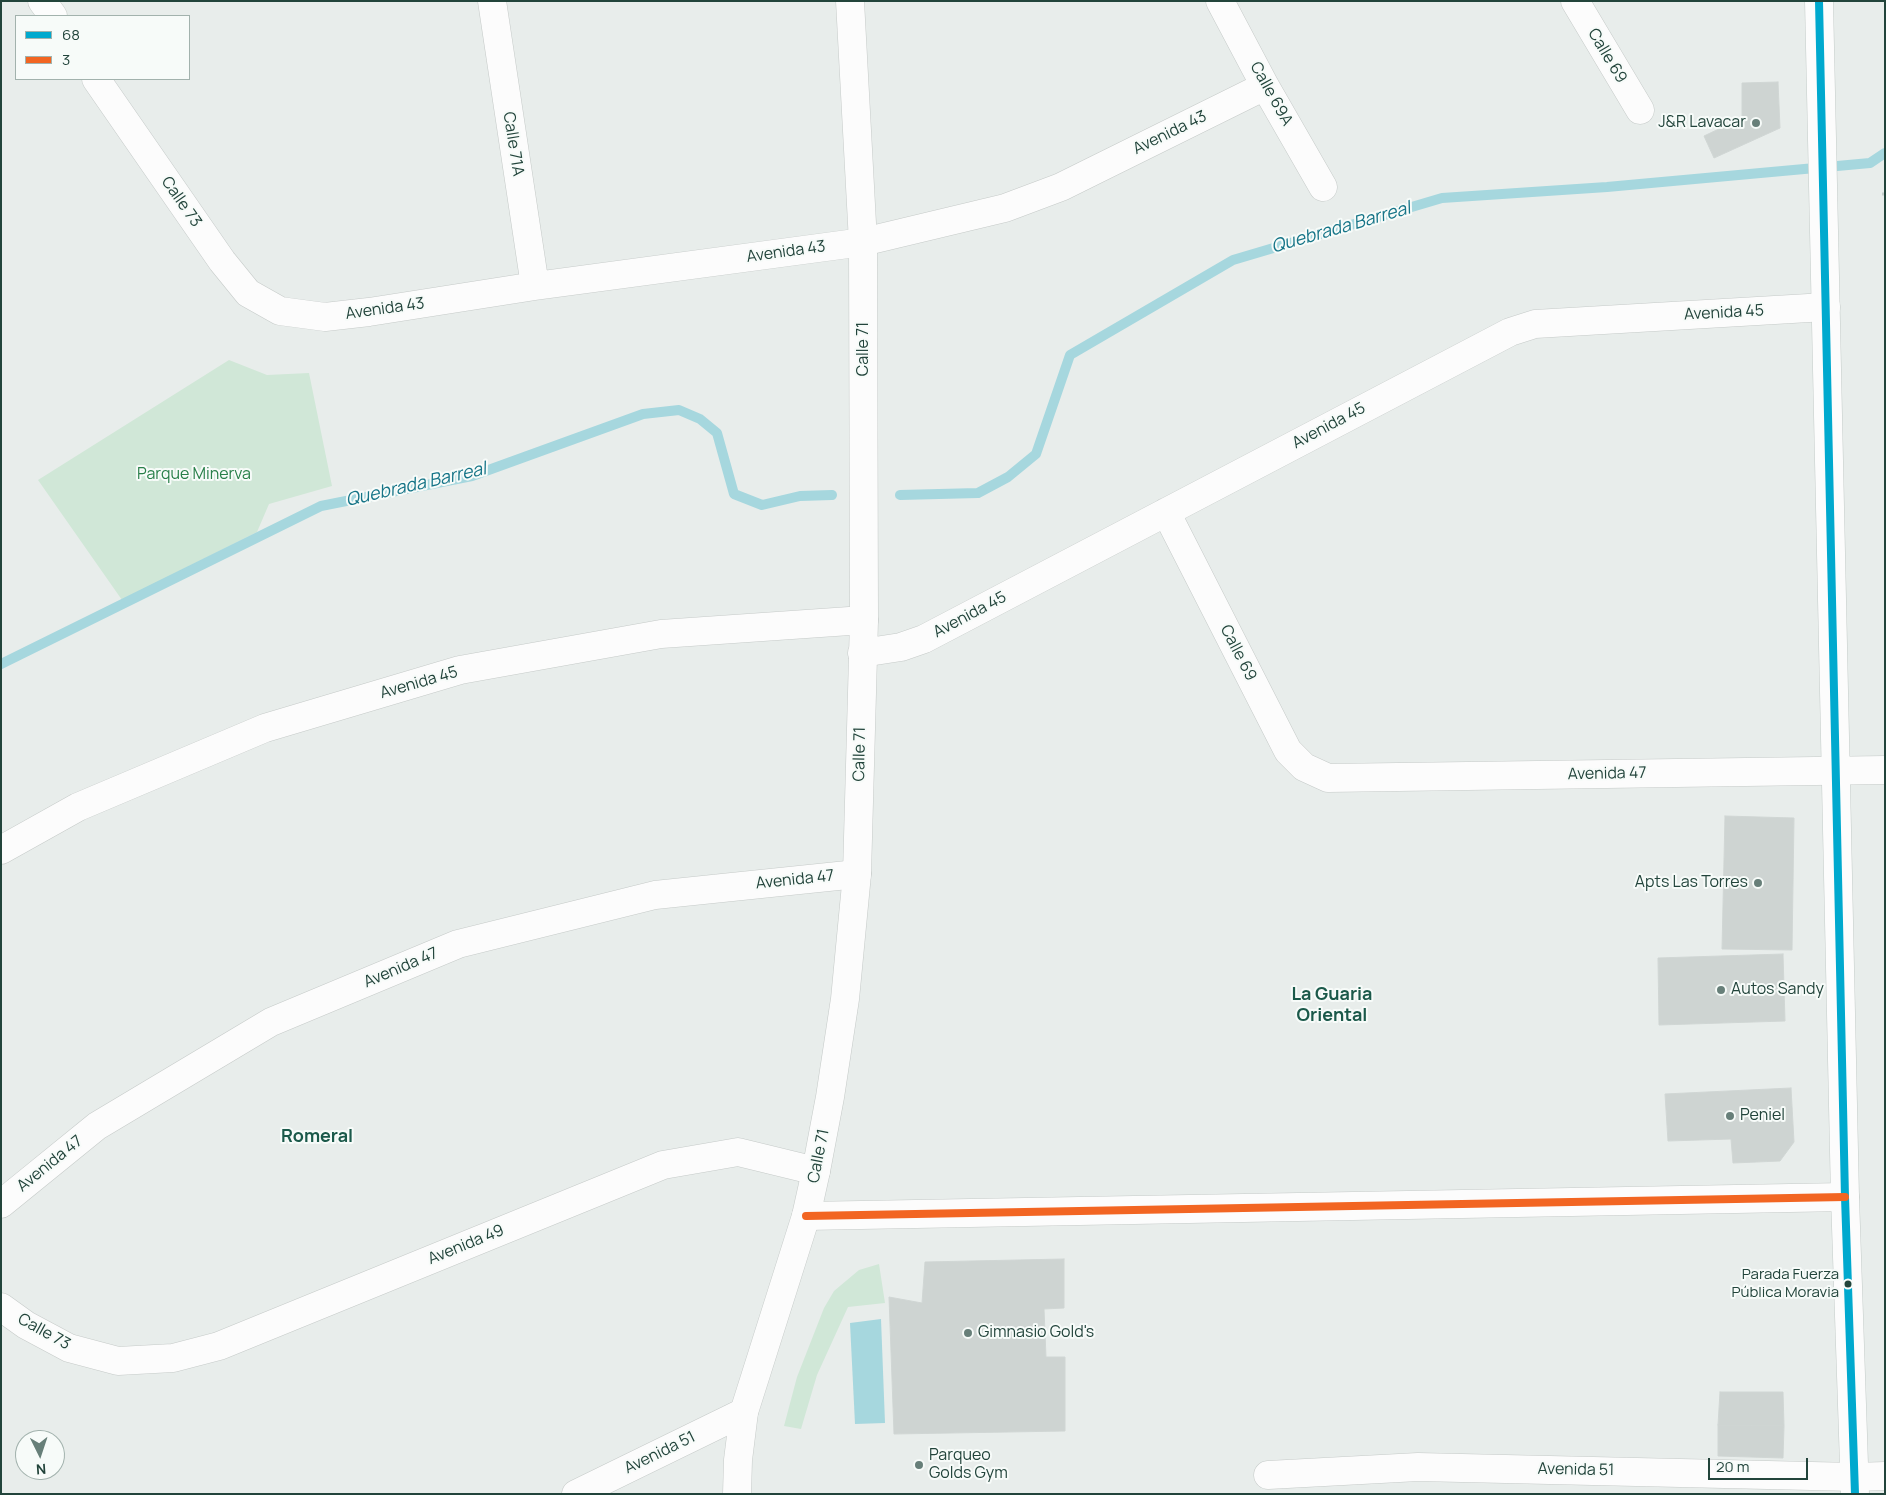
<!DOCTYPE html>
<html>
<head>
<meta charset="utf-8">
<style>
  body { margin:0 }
  #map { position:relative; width:1886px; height:1495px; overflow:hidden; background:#e8edeb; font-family:Manrope,sans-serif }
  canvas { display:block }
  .frame { position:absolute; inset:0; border:2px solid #22443b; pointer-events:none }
  .legend { position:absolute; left:15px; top:15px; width:175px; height:65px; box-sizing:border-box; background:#f7fbf9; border:1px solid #a2b2ad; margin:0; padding:6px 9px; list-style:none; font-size:15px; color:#22443b }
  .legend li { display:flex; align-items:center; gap:10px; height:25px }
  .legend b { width:25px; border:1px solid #a2b2ad }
  .north { position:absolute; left:15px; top:1430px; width:50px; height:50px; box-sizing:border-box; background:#f7fbf9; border:1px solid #a2b2ad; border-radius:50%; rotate:176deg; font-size:14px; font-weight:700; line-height:20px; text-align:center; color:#22443b }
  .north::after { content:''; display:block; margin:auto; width:18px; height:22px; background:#677f79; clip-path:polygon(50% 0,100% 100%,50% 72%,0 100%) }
  .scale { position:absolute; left:1708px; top:1458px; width:100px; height:22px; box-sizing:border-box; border:2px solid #22443b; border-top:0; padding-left:6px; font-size:15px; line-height:18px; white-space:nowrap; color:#22443b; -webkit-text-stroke:4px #f7fbf9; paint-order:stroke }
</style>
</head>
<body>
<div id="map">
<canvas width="1886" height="1495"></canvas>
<div class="frame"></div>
<ul class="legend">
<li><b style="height:6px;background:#00a9ce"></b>68</li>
<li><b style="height:6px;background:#f26522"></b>3</li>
</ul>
<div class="north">N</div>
<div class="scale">20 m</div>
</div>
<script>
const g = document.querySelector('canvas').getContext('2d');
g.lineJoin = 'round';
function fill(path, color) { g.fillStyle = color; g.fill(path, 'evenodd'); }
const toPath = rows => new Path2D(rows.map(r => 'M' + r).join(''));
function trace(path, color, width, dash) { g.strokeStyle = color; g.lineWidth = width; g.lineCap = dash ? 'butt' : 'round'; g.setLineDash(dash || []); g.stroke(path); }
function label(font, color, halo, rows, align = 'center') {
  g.font = font + ' Manrope,sans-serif'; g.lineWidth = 4; g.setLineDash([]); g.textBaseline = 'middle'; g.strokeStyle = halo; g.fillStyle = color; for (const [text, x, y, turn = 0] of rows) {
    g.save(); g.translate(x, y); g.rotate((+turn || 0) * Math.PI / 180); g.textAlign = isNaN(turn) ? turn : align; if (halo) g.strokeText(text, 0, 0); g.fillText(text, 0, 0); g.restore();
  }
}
const green = toPath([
  [229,360,267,375,309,373,332,486,269,504,257,532,122,600,38,480],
  [879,1264,885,1303,848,1307,817,1375,801,1429,784,1426,797,1377,824,1308,834,1291,859,1270]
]);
const water = toPath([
  [881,1319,885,1423,855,1424,850,1323]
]);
const stream = toPath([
  [900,495,978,493,1008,477,1036,454,1070,355,1233,260,1442,198,1607,187,1870,163,1885,153],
  [1,664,321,506,472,476,643,414,679,410,700,419,717,433,734,494,762,505,800,496,832,495]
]);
const building = toPath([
  [1778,82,1780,128,1714,158,1704,136,1742,118,1742,83,1778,82],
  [1725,816,1794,818,1792,950,1722,949,1725,816],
  [1783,954,1785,1021,1659,1025,1658,958,1783,954],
  [1791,1088,1794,1142,1780,1161,1733,1163,1731,1139,1668,1141,1665,1094,1791,1088],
  [1064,1259,1064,1308,1044,1309,1046,1357,1065,1357,1065,1431,894,1434,889,1297,922,1303,925,1262,1064,1259],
  [1720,1392,1783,1392,1784,1426,1718,1425,1720,1392],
  [1718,1425,1784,1426,1783,1458,1718,1456,1718,1425]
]);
const path = toPath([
  [1882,194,1885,194]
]);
const minor = toPath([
  [42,1,53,16],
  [492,1,535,286],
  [1220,1,1265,86,1323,187],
  [1575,1,1640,110],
  [96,79,222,261,248,293,280,311,325,317,369,312,535,286,863,242,1005,208,1061,187,1265,86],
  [1166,512,1288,751,1304,767,1328,778,1885,770],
  [862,653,901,647,924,639,1510,332,1535,324,1826,307],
  [1,850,78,807,265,728,460,670,661,634,864,620],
  [1,1204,97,1126,271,1022,458,944,655,895,857,874],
  [806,1216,1845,1197],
  [1,1307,26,1325,69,1348,118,1361,173,1358,219,1346,663,1165,738,1152,816,1171],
  [1268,1475,1418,1467,1855,1477,1885,1476],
  [576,1494,744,1412]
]);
const tertiary = toPath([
  [737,1494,738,1460,744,1412,806,1216,816,1171,830,1097,845,999,857,874,864,620,863,242,850,1]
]);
const secondary = toPath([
  [1819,1,1845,1197,1855,1494]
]);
const bus1 = toPath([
  [1819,1,1845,1197,1855,1494]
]);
const bus2 = toPath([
  [806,1216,1845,1197]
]);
const markers = [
  [1756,123,5,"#677f79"],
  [1758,883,5,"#677f79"],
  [1721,990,5,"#677f79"],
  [1730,1116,5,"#677f79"],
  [1848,1284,4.5,"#22443b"],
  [968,1333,5,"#677f79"],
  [919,1465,5,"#677f79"]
];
const busNames = [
  ["Parada Fuerza",1839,1275],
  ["Pública Moravia",1839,1293]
];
const streetNames = [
  ["Calle 69",1607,56,59],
  ["Calle 69A",1271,94,61],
  ["Avenida 43",1170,133,-26],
  ["Calle 71A",513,144,81],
  ["Calle 73",181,202,55],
  ["Avenida 43",786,252,-8],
  ["Avenida 43",385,309,-8],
  ["Avenida 45",1724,313,-3],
  ["Calle 71",864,349,-90],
  ["Avenida 45",1329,426,-28],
  ["Avenida 45",970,615,-28],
  ["Calle 69",1238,653,63],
  ["Avenida 45",419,683,-16],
  ["Calle 71",860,754,-89],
  ["Avenida 47",1607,774,-1],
  ["Avenida 47",795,880,-6],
  ["Avenida 47",401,968,-23],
  ["Calle 71",819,1156,-79],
  ["Avenida 47",50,1164,-39],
  ["Avenida 49",466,1245,-22],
  ["Calle 73",44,1332,29],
  ["Avenida 51",660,1453,-26],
  ["Avenida 51",1576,1470,1]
];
const poiNames = [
  ["J&R Lavacar",1746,123,"right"],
  ["Apts Las Torres",1748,883,"right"],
  ["Autos Sandy",1731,990],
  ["Peniel",1740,1116],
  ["Gimnasio Gold's",978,1333],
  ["Parqueo",929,1456],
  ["Golds Gym",929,1474]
];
const parkNames = [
  ["Parque Minerva",194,475]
];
const waterNames = [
  ["Quebrada Barreal",1341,228,-16],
  ["Quebrada Barreal",416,485,-13]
];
const neighbourhoodNames = [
  ["La Guaria",1332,995],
  ["Oriental",1332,1016],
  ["Romeral",317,1137]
];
fill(green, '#d0e7d7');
fill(water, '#a6d7de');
trace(stream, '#a6d7de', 10);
fill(building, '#ced4d2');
trace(building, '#d0d6d4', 1);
trace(minor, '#c5cac8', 29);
trace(tertiary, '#c5cac8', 29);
trace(secondary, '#c3cbc8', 29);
trace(path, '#c6cfcd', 3, [2.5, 4]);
trace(minor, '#fcfcfc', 28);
trace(tertiary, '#fcfcfc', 28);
trace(secondary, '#fcfcfc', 28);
trace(bus1, '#00a9ce', 8);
trace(bus2, '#f26522', 8);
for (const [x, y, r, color] of markers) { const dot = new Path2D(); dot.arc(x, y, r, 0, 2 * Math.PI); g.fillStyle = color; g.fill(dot); trace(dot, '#f7fbf9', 2); }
label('15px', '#22443b', '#f7fbf9', busNames, 'right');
label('16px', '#22443b', '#f7fbf9', streetNames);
label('16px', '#22443b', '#f7fbf9', poiNames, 'left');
label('16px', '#287f49', '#f7fbf9', parkNames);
label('italic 18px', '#157487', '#f7fbf9', waterNames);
label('bold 18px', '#1b594a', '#f7fbf9', neighbourhoodNames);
</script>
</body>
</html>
